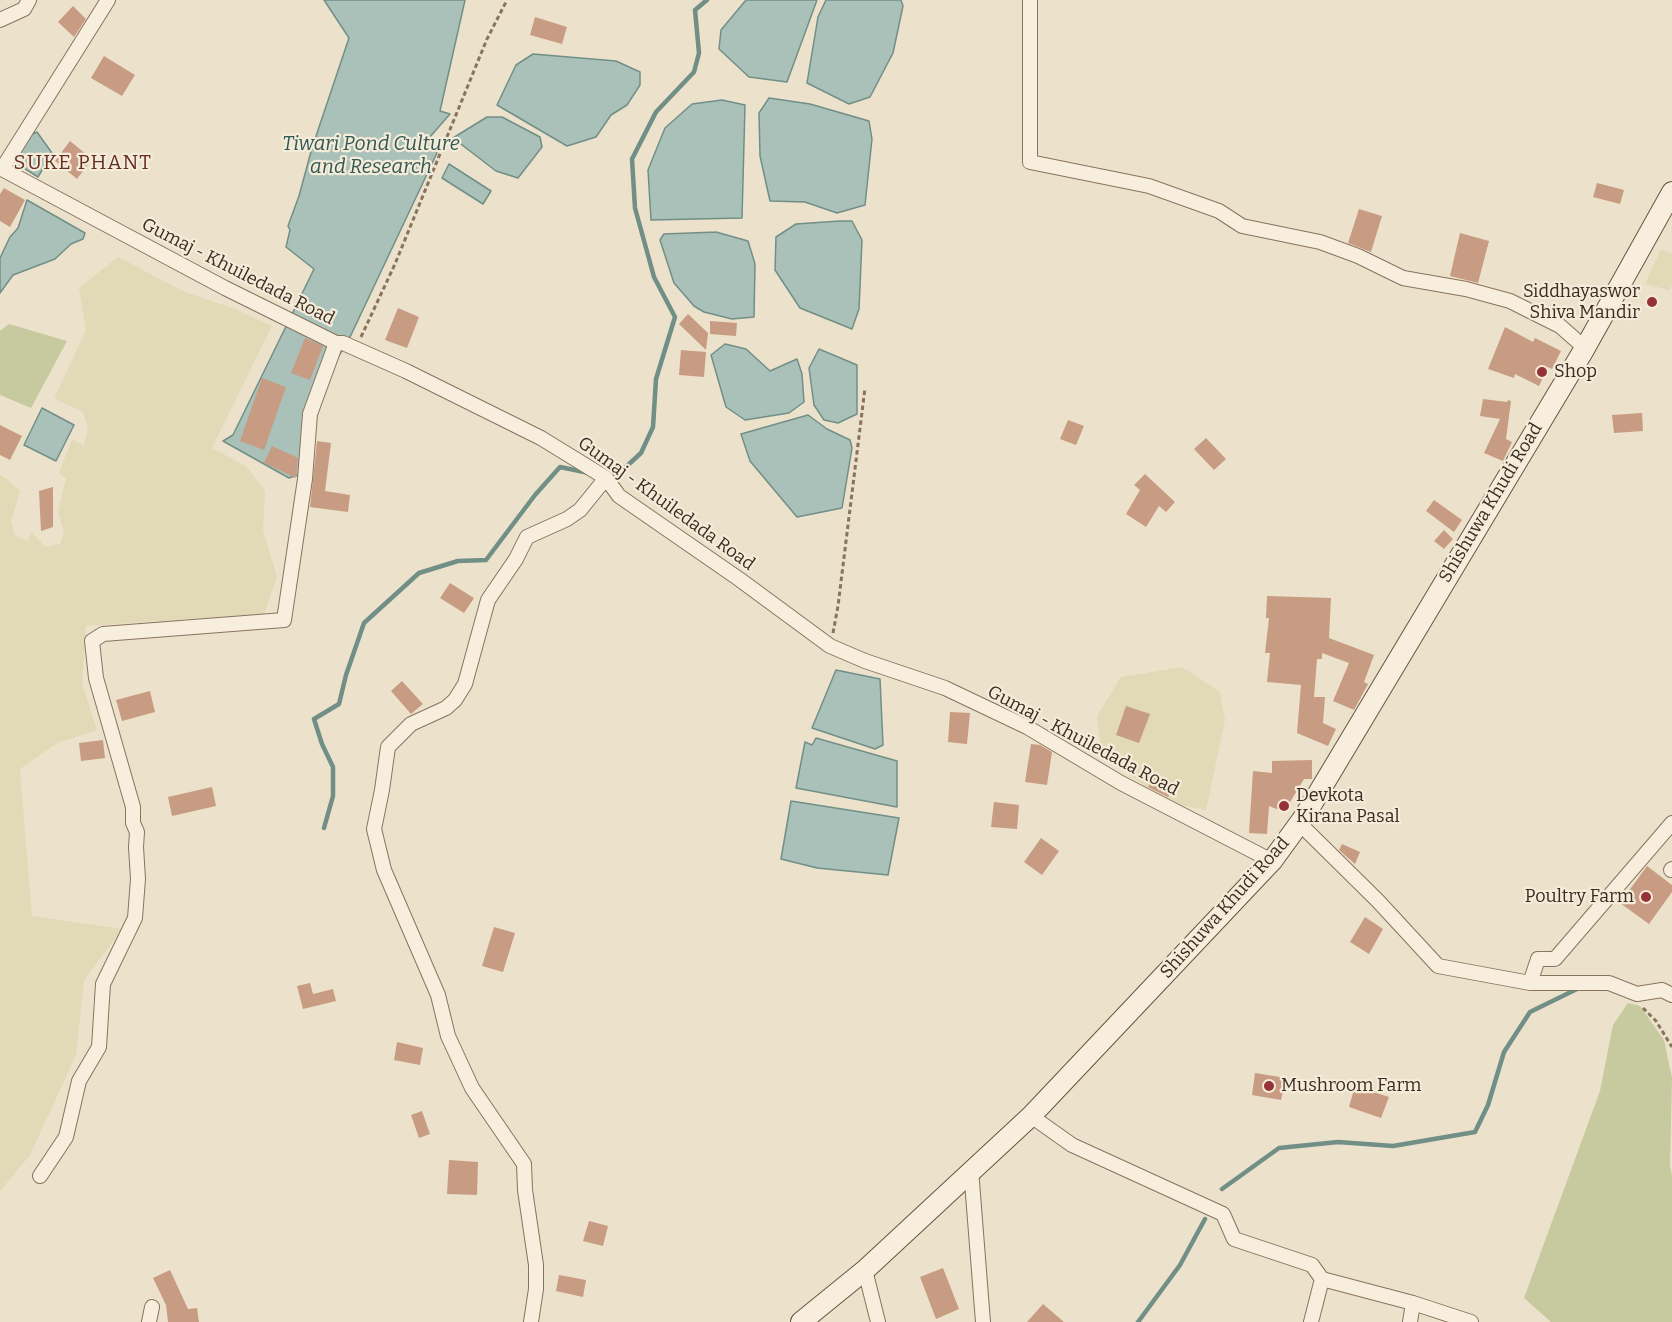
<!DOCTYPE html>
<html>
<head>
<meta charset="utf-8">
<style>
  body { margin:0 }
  canvas { display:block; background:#ece1ca }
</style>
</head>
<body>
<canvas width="1672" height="1322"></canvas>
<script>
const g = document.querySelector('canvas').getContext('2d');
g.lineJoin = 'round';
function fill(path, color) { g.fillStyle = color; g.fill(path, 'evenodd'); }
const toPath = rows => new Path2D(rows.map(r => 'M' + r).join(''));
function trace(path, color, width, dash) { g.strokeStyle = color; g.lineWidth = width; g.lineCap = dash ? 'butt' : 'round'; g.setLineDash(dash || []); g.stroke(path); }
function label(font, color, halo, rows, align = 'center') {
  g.font = font + ' Bitter,serif'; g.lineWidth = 4.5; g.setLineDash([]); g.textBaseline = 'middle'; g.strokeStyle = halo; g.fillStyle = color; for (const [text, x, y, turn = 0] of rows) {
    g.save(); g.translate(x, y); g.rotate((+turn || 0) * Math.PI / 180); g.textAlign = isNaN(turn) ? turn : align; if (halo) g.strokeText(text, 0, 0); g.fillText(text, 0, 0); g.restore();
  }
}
const farmland = toPath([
  [1661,249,1672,254,1672,285,1669,290,1645,284],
  [118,257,185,292,235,309,272,326,212,448,246,466,265,491,263,530,277,577,264,614,86,626,82,684,97,730,57,743,20,769,32,916,122,929,84,980,76,1055,30,1155,0,1191,0,475,8,480,20,491,11,522,15,535,27,541,32,532,45,547,60,544,64,533,58,512,66,479,59,473,72,439,84,446,88,428,83,412,54,398,86,331,79,288],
  [1182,667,1220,692,1225,720,1206,810,1170,803,1142,784,1101,750,1097,716,1121,677]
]);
const green = toPath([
  [9,324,67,341,31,408,0,395,0,331],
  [1628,1003,1640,1006,1664,1040,1672,1078,1670,1165,1672,1176,1672,1322,1551,1322,1524,1298,1600,1091,1613,1025]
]);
const water = toPath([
  [324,0,465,0,440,111,450,114,429,138,437,153,351,335,316,395,307,472,289,478,223,441,233,435,314,269,286,247,290,230,288,226,299,196,312,148,349,38,324,0],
  [746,0,817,0,787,82,749,77,719,49,721,30,746,0],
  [826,0,901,0,903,6,893,53,870,97,849,104,807,83,818,17,826,0],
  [533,54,616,61,640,72,640,85,627,105,611,115,596,137,567,146,497,105,516,65,533,54],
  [769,98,810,104,869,121,872,139,865,205,837,213,805,202,770,201,760,156,759,113,769,98],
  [722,100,745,105,742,218,651,220,648,170,665,128,692,104,722,100],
  [487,117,502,117,540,137,542,147,518,178,496,171,453,138,487,117],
  [37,132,52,153,38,177,16,163,26,137,37,132],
  [449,164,491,191,483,204,442,178,449,164],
  [27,200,85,233,83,239,71,244,55,259,13,275,0,293,0,258,10,237,18,228,27,200],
  [840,221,852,221,862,240,859,309,852,329,800,308,775,270,776,237,796,224,840,221],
  [716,232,748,241,755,264,754,317,732,319,704,312,694,306,674,283,660,240,664,234,716,232],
  [725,344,746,349,770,371,797,359,802,374,804,402,789,413,745,420,726,407,711,355,725,344],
  [819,349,857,365,857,414,838,423,824,420,814,405,809,368,819,349],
  [42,408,74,425,56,461,24,445,42,408],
  [808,415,827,429,850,440,852,448,842,508,797,517,750,461,741,434,808,415],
  [836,670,880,679,883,745,875,749,812,728,836,670],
  [816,738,897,761,897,807,796,788,805,742,812,745,816,738],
  [791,801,899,818,888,875,817,868,781,859,791,801]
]);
const stream = toPath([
  [616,476,641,453,653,427,656,379,675,317,654,277,635,208,632,159,656,112,694,72,699,53,695,10,707,0],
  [324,828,333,796,333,767,322,744,314,719,339,704,346,675,364,623,419,573,458,561,486,560,535,495,560,467,589,473],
  [1222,1189,1279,1148,1338,1142,1393,1146,1475,1132,1488,1105,1504,1052,1530,1012,1579,988],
  [1138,1322,1180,1265,1205,1219]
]);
const building = toPath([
  [73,6,86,19,74,37,58,22],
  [535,17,567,27,562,44,530,35],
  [104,56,135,75,122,96,91,78],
  [70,141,92,159,77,179,55,161],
  [1597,183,1624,190,1620,204,1593,197],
  [4,188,25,200,10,227,0,221,0,194],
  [1359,209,1382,216,1371,252,1348,243],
  [1460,233,1489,241,1478,283,1450,276],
  [398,308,419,317,407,348,385,340],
  [688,314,708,333,706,350,679,324],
  [710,321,737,323,736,336,710,334],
  [1505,327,1533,342,1535,338,1561,351,1552,369,1548,367,1539,386,1515,374,1514,378,1488,369],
  [305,338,323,346,310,380,291,373],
  [681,350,706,352,704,377,679,375],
  [262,378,286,387,264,450,240,441],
  [1483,399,1507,402,1508,400,1511,401,1506,439,1512,442,1503,461,1484,453,1500,419,1480,416],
  [1642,413,1643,431,1614,433,1612,415],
  [1068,420,1084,426,1076,445,1060,439],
  [0,425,22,436,10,460,0,455],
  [1206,438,1226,459,1214,470,1194,449],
  [317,441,331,443,325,491,350,495,348,512,310,507],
  [272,446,298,458,296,478,264,463],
  [1145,474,1175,502,1166,512,1159,506,1146,527,1126,514,1140,490,1134,485],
  [53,487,53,527,41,531,39,491],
  [1434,500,1462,520,1454,532,1426,511],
  [1444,530,1453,539,1444,549,1434,541],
  [450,583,474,598,464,613,440,598],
  [1267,596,1331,598,1329,638,1374,655,1364,682,1368,684,1354,710,1333,701,1349,663,1322,653,1322,659,1317,659,1314,697,1325,697,1323,723,1336,729,1328,746,1297,733,1301,685,1267,682,1270,653,1265,653,1269,618,1266,618],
  [402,681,423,704,411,714,391,691],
  [150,691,155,712,122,721,116,700],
  [1126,706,1150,714,1139,743,1116,735],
  [950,712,970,713,967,744,948,742],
  [103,740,105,758,81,761,79,743],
  [1031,744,1040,745,1052,752,1047,785,1025,782],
  [1312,760,1312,779,1304,779,1284,812,1269,806,1267,834,1249,833,1253,771,1272,773,1272,761],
  [1156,774,1175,786,1168,797,1148,787],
  [212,787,216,806,172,816,168,797],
  [994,802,1019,805,1017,829,991,827],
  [1041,838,1059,851,1042,875,1024,862],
  [1342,844,1360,852,1355,864,1339,850],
  [1647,866,1672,885,1672,892,1649,924,1620,903],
  [1365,917,1383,929,1369,954,1350,942],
  [494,927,515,933,503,972,482,966],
  [310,983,313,994,333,989,336,1001,303,1009,297,986],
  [397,1042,423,1048,420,1065,394,1060],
  [1255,1073,1286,1078,1281,1100,1252,1095],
  [1355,1086,1389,1097,1381,1118,1349,1107],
  [422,1111,430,1134,419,1138,411,1115],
  [449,1160,478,1162,477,1195,447,1194],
  [589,1221,608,1226,603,1246,583,1241],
  [943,1268,959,1309,936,1319,920,1277],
  [170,1270,188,1309,197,1308,199,1322,168,1322,166,1305,153,1278],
  [559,1275,586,1280,583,1297,556,1291],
  [1043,1304,1064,1322,1027,1322]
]);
const path = toPath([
  [361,337,395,264,487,39,507,0],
  [833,633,838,606,865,388],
  [1643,1008,1656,1021,1672,1047]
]);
const street = toPath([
  [1030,0,1030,162,1149,186,1219,211,1242,226,1320,242,1358,256,1403,278,1466,289,1510,301,1560,326,1585,348],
  [0,20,24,9,29,0],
  [0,168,225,288,336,343,343,343,406,371,541,438,606,478,619,496,739,579,830,646,865,661,945,688,1027,727,1121,783,1272,861],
  [2,169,108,0],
  [1300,824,1378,901,1438,966,1530,983,1609,983,1637,994,1662,990,1672,995],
  [1671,870,1672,869],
  [1530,983,1538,959,1555,959,1672,823],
  [1031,1116,1072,1145,1223,1214,1234,1239,1312,1265,1322,1279,1311,1322],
  [971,1169,983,1322],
  [40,1176,66,1137,79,1081,99,1047,103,984,135,918,138,879,136,847,137,832,133,823,133,807,96,678,92,641,103,634,284,620,305,479,310,414,336,343],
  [865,1270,878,1322],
  [1322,1279,1413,1303],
  [149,1322,152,1307],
  [531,1322,536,1289,536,1265,525,1190,524,1164,472,1088,448,1036,438,995,384,870,374,829,382,790,388,747,411,724,446,708,455,700,465,684,488,600,516,559,527,537,567,519,580,510,606,478],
  [1410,1322,1413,1303,1471,1322]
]);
const secondary = toPath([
  [801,1322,865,1270,1031,1116,1272,861,1304,817,1585,348,1672,192]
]);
const markers = [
  [1652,302,6,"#943237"],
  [1542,372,6,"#943237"],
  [1284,806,6,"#943237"],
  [1646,897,6,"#943237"],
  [1269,1086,6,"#943237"]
];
const streetNames = [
  ["Gumaj - Khuiledada Road",238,272,27],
  ["Shishuwa Khudi Road",1491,503,-59],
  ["Gumaj - Khuiledada Road",666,504,36],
  ["Gumaj - Khuiledada Road",1083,741,28],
  ["Shishuwa Khudi Road",1225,908,-48]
];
const poiNames = [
  ["Siddhayaswor",1640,292,"right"],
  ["Shiva Mandir",1640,313,"right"],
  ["Shop",1554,372],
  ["Devkota",1296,796],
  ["Kirana Pasal",1296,817],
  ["Poultry Farm",1634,897,"right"],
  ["Mushroom Farm",1281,1086]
];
const waterNames = [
  ["Tiwari Pond Culture",371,144],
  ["and Research",371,167]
];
const neighbourhoodNames = [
  ["SUKE PHANT",83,163]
];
fill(farmland, '#e2d9b7');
fill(green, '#c7ca9e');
fill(water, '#aac1b9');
trace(water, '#718f87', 1.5);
trace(stream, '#718f87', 4.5);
fill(building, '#c89c82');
trace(street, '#88735f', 16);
trace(secondary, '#6a5442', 22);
trace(path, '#88735f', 3, [4.5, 3]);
trace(street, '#f7eedd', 14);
trace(secondary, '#f7eedd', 20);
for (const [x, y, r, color] of markers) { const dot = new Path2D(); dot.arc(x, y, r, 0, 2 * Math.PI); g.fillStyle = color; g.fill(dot); trace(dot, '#f4ebd9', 2); }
label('18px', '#3a2c21', '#f4ebd9', streetNames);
label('18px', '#3a2c21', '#f4ebd9', poiNames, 'left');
label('italic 20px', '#325854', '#f4ebd9', waterNames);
g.letterSpacing = '1.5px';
label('20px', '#642e23', '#f4ebd9', neighbourhoodNames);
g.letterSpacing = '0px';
</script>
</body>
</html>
